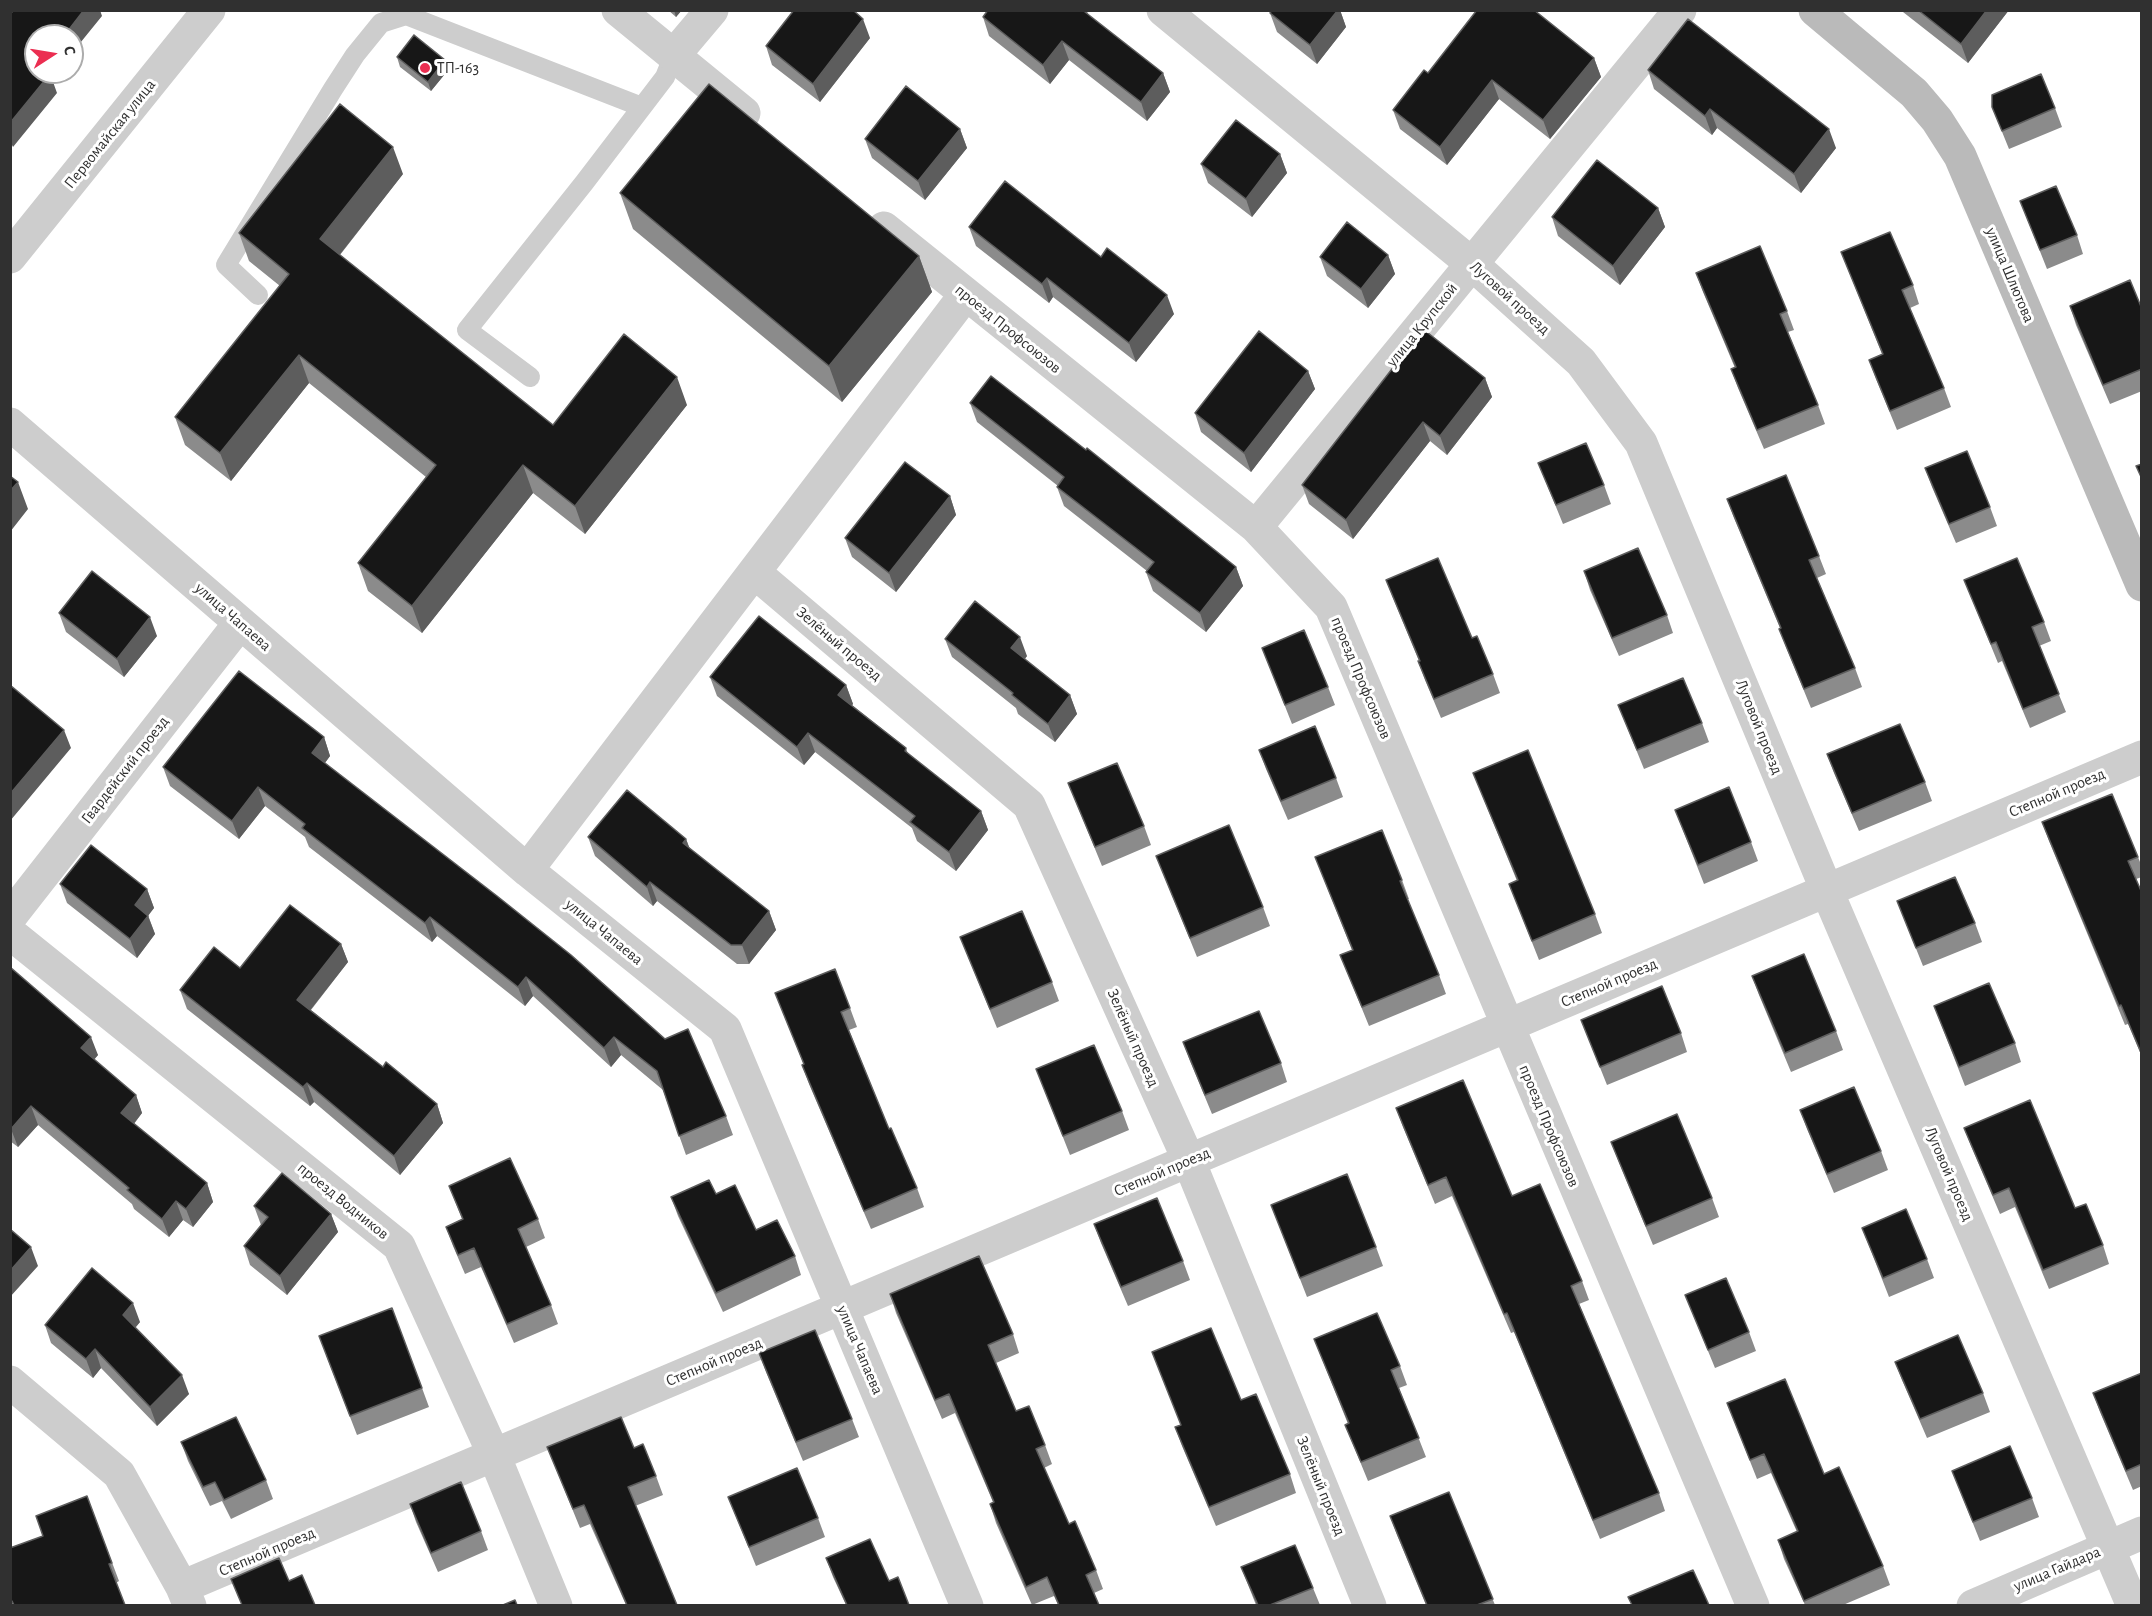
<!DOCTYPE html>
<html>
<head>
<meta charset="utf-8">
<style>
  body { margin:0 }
  #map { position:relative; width:2152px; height:1616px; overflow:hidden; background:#fff; font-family:"Alegreya Sans",sans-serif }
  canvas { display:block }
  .frame { position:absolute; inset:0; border:12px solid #303030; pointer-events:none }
  .north { position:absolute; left:24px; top:24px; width:60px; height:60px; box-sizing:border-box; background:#fff; border:2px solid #acacac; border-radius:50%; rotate:78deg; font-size:16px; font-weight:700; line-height:24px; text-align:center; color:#303030 }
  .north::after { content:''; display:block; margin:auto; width:21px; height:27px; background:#eb2e51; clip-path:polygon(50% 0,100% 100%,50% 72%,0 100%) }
</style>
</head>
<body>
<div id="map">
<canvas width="2152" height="1616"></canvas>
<div class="frame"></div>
<div class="north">С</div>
</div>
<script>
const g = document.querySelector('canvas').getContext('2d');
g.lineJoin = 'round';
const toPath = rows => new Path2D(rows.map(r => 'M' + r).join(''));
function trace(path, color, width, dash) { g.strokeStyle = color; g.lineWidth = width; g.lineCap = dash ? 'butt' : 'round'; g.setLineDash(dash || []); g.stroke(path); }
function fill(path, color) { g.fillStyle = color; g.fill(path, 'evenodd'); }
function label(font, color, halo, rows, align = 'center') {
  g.font = font + ' "Alegreya Sans",sans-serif'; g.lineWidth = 6; g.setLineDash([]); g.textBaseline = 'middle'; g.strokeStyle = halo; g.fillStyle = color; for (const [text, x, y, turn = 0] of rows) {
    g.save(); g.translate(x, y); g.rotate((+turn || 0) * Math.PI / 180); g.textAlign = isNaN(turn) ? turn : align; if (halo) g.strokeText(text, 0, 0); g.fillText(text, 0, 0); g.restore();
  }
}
const service = toPath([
  [258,295,226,265,333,89,355,55,381,23,406,15,642,107],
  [530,377,467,330,584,183,665,77,674,55]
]);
const minor = toPath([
  [618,10,744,113],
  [1163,10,1472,264,1581,362,1641,443,1827,891,2133,1606],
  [674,55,712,10],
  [884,228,1256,527,1331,607,1753,1606],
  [10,257,209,10],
  [10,424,527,870,725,1029,967,1606],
  [1256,527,1680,10],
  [754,572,1029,805,1189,1161,1370,1606],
  [527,870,965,295],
  [10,917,240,623],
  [10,933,399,1246,494,1455,556,1606],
  [10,1382,119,1474,182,1587,190,1606],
  [182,1587,2142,757],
  [1973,1606,2142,1533]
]);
const secondary = toPath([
  [1815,10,1914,93,1937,120,1960,156,2142,585]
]);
const wall = toPath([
  [668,10,682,10,676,17],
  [988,10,1087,10,1088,15,1163,73,1170,92,1147,121,1069,60,1050,84,989,36,983,17],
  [1272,10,1340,10,1346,27,1317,64,1277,32,1270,13],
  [1903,10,2009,10,1968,63,1903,12],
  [870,38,820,102,772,65,766,46],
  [397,57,449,69,431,91,400,67],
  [1594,58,1601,77,1550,139,1499,99,1447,165,1400,129,1393,110,1428,73],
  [1648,70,1836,148,1801,193,1717,128,1712,135,1654,89],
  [1992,107,2055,108,2062,127,2009,149],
  [960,129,967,148,925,200,872,158,865,139],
  [1280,154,1287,173,1252,217,1208,183,1201,164],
  [403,174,340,255,553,425,687,405,585,534,533,493,422,633,368,591,358,563,426,477,309,383,231,481,185,445,175,417,280,286,249,261,239,233],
  [620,193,919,256,932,292,842,402,633,229],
  [2020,201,2077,235,2083,254,2047,269],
  [1658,208,1665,227,1620,285,1558,236,1552,217],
  [969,227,1174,314,1136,362,1053,297,1049,303,976,246],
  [1841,252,1913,285,1919,304,1910,308,1944,388,1951,407,1897,430,1876,379,1869,360,1882,354],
  [1388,255,1395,274,1368,308,1327,276,1320,257],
  [1696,273,1787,311,1794,330,1788,332,1818,405,1825,424,1764,449,1738,388,1731,369,1735,368,1703,292],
  [2070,306,2142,309,2142,391,2110,404,2076,325],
  [1308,371,1315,389,1251,472,1201,432,1195,413],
  [1485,378,1492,397,1447,455,1430,441,1353,539,1309,504,1302,485],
  [970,403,1236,567,1243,586,1206,632,1153,591,1146,572,1147,571,1064,506,1057,487,1058,486,977,422],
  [1538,463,1604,485,1611,504,1563,524],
  [1925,468,1990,507,1997,526,1956,543,1932,487],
  [950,496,956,515,896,592,852,557,845,538],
  [1727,499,1819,556,1826,574,1817,578,1855,668,1862,687,1811,708,1786,647,1779,629,1780,628,1734,518],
  [1584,571,1667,615,1673,633,1619,656,1590,590],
  [1386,580,1472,638,1493,674,1500,693,1441,718,1425,680,1418,661,1419,661,1393,598],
  [1964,580,2044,622,2051,641,2039,646,2066,712,2030,728,2002,661,1998,663],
  [59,613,157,636,124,677,66,632],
  [945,639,1027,656,1025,659,1070,695,1077,714,1055,742,1018,714,1016,708,952,657],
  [1262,648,1328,687,1335,705,1292,724],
  [710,677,846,685,853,704,852,705,906,748,908,754,981,811,988,830,956,871,917,841,912,828,815,752,804,765,717,696],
  [1618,705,1702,723,1709,742,1644,769],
  [324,737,330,756,325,763,726,1116,733,1135,686,1155,663,1090,621,1055,611,1067,533,996,525,1006,437,936,432,942,309,847,305,837,265,806,239,839,170,786,163,767],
  [1259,750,1336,778,1343,797,1288,820,1266,769],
  [1827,754,1925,782,1932,801,1859,831,1834,773],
  [1473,773,1595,914,1602,933,1539,960,1509,884,1517,881],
  [1068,783,1144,826,1151,845,1102,866],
  [1675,810,1751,842,1758,861,1704,884],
  [2042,822,2138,857,2142,867,2142,877,2136,879,2142,893,2142,1057,2128,1024,2125,1025,2049,841],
  [588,837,686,839,690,849,769,911,776,930,749,964,737,964,657,901,653,906,595,856],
  [1156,856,1263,907,1270,926,1197,957],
  [1315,857,1402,880,1409,899,1407,899,1439,975,1446,994,1369,1026,1340,955,1352,950],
  [60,884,147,889,154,908,148,915,155,934,137,958,67,903],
  [1897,901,1975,923,1982,942,1923,966],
  [960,937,1052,982,1059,1001,997,1028],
  [341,944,348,962,311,1010,383,1067,437,1104,443,1123,400,1175,314,1102,310,1106,187,1009,180,990,240,968],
  [10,967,98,1055,94,1060,136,1095,142,1113,134,1124,207,1183,213,1202,193,1227,183,1220,169,1237,134,1209,132,1204,38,1125,18,1147,10,1141],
  [1752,976,1836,1031,1843,1050,1791,1072,1759,995],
  [775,993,850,1008,857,1027,849,1030,889,1129,917,1188,924,1207,871,1229,809,1084,802,1065,804,1065],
  [1934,1006,2015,1043,2021,1062,1965,1086],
  [1581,1020,1681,1033,1687,1052,1607,1085],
  [1183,1042,1281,1063,1287,1082,1212,1114,1190,1061],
  [1036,1069,1122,1111,1129,1130,1070,1155],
  [1396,1108,1512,1196,1582,1281,1589,1300,1579,1304,1659,1493,1665,1511,1600,1539,1514,1332,1511,1333,1452,1196,1435,1204,1403,1127],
  [1800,1110,1881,1151,1888,1170,1834,1193,1807,1129],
  [1964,1128,2075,1208,2103,1245,2109,1264,2049,1289,2015,1207,2000,1214,1971,1146],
  [1611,1142,1712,1198,1719,1217,1653,1245,1618,1160],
  [449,1186,538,1219,545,1238,526,1247,551,1305,558,1324,514,1343,481,1267,465,1274,453,1246,446,1227,462,1219],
  [716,1194,756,1230,795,1256,801,1275,723,1312,678,1216,671,1197],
  [1271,1205,1376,1247,1383,1266,1307,1297],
  [254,1206,331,1214,338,1232,287,1295,250,1265,244,1246,261,1225],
  [1094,1224,1183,1261,1190,1280,1128,1306,1101,1243],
  [1862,1228,1927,1259,1934,1278,1889,1297],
  [890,1294,1013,1334,1019,1353,996,1363,1016,1411,1045,1445,1052,1464,1044,1468,1069,1524,1096,1570,1103,1589,1094,1593,1099,1605,1058,1605,1054,1596,1032,1605,996,1523,990,1504,993,1502,955,1413,942,1419,896,1313],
  [1685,1295,1749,1332,1756,1351,1715,1368],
  [140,1322,135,1328,189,1394,157,1426,101,1368,93,1378,51,1343,45,1325],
  [1314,1339,1400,1366,1407,1385,1399,1388,1426,1457,1368,1481,1345,1425,1348,1424],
  [1152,1352,1290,1474,1296,1493,1216,1526,1182,1446,1175,1427,1181,1425],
  [759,1353,852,1419,859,1437,803,1461,766,1372],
  [326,1355,422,1388,429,1407,357,1435],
  [1895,1362,1983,1393,1990,1412,1927,1438,1902,1380],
  [2142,1373,2142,1486,2133,1490,2100,1412,2093,1393],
  [1727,1403,1824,1474,1883,1566,1890,1585,1843,1605,1805,1605,1784,1559,1778,1540,1797,1532,1771,1473,1757,1479],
  [181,1442,266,1480,273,1499,231,1519,222,1501,210,1506,188,1461],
  [547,1447,634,1448,656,1476,663,1495,635,1506,677,1605,626,1605,590,1524,580,1528],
  [1952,1471,2032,1498,2039,1517,1980,1541],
  [1449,1492,1495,1605,1426,1605,1397,1535,1390,1516],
  [87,1496,119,1581,116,1583,125,1605,10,1605,10,1548,43,1536],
  [728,1497,818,1518,825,1537,756,1566],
  [410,1504,481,1531,488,1550,438,1572,416,1522],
  [826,1558,889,1581,909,1605,846,1605,833,1577],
  [1241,1567,1313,1588,1320,1605,1256,1605]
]);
const shadedWall = toPath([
  [84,10,100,10,102,16,72,53,72,36,64,36],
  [674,10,682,10,676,17],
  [1338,10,1340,10,1346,27,1317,64,1310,45],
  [1987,10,2009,10,1968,63,1961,44],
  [863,19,870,38,820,102,813,84],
  [1062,41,1069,60,1050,84,1043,65],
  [1594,58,1601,77,1550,139,1543,120],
  [445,60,449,69,431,91,428,82],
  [43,72,57,72,52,79,57,93,13,147,10,141,10,123],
  [1163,73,1170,92,1147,121,1141,102],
  [1492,80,1499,99,1447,165,1440,147],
  [1710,109,1717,128,1712,135,1705,116],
  [960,129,967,148,925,200,918,181],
  [1829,129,1836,148,1801,193,1794,174],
  [393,147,403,174,330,267,320,239],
  [1280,154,1287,173,1252,217,1246,199],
  [1658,208,1665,227,1620,285,1613,266],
  [1388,255,1395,274,1368,308,1361,289],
  [919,256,932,292,842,402,829,366],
  [1047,278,1053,297,1049,303,1042,284],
  [1167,295,1174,314,1136,362,1129,343],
  [299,355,309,383,231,481,220,453],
  [1308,371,1315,389,1251,472,1244,453],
  [677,377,687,405,585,534,575,506],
  [1485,378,1492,397,1447,455,1440,436],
  [1423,422,1430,441,1353,539,1346,520],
  [523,465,533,493,422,633,412,606],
  [18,482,28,509,10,532,10,491],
  [950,496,956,515,896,592,889,573],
  [1236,567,1243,586,1206,632,1200,613],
  [150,617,157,636,124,677,117,659],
  [1020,637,1027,656,1018,667,1011,648],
  [846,685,853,704,845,714,838,695],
  [1070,695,1077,714,1055,742,1048,724],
  [64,730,71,748,10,821,10,794],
  [808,733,815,752,804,765,797,747],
  [324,737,330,756,318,772,312,753],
  [258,787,265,806,239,839,232,821],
  [981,811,988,830,956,871,949,852],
  [686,839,693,858,683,843],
  [650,882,657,901,653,906,647,887],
  [147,889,154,908,142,924,135,905],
  [769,911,776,930,749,964,742,945],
  [148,916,155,934,137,958,130,939],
  [430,917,437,936,432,942,425,923],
  [341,944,348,962,304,1018,297,1000],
  [526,977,533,996,525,1006,518,987],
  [91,1037,98,1055,87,1067,81,1048],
  [614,1037,621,1055,611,1067,604,1048],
  [307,1083,314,1102,310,1106,303,1087],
  [136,1095,142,1113,128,1131,121,1113],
  [437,1104,443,1123,400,1175,394,1156],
  [31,1106,38,1125,18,1147,11,1129],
  [207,1183,213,1202,193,1227,186,1209],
  [176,1201,183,1220,169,1237,162,1219],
  [331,1214,338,1232,287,1295,280,1276],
  [31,1247,38,1266,10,1297,10,1271],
  [133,1303,140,1322,130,1334,123,1315],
  [95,1349,101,1368,93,1378,86,1359],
  [182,1375,189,1394,157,1426,150,1407]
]);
const building = toPath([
  [10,10,84,10,64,36,36,36,36,72,48,72,50,74,10,123,10,14,12,12,10,10],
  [794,10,853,10,863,19,813,84,766,46,794,10],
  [988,10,1086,10,1085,12,1163,73,1141,102,1062,41,1043,65,983,17,988,10],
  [1272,10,1338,10,1310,45,1270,13,1272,10],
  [1477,10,1534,10,1594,58,1543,120,1492,80,1440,147,1393,110,1424,70,1428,73,1477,10],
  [1918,10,1987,10,1961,44,1918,10],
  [1688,19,1829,129,1794,174,1710,109,1705,116,1648,70,1688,19],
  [414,35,445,60,428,82,397,57,414,35],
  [2041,74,2055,108,2002,131,1992,107,1992,95,2041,74],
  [709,84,919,256,829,366,620,193,709,84],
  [906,86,960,129,918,181,865,139,906,86],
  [340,104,393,147,320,239,553,425,624,334,677,377,575,506,523,465,412,606,358,563,436,465,299,355,220,453,175,417,289,274,239,233,340,104],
  [1236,120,1280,154,1246,199,1201,164,1236,120],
  [1597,160,1658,208,1613,266,1552,217,1597,160],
  [1005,181,1101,257,1107,248,1167,295,1129,343,1047,278,1042,284,969,227,1005,181],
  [2056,186,2077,235,2040,250,2020,201,2056,186],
  [1347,222,1388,255,1361,289,1320,257,1347,222],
  [1890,232,1913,285,1902,290,1944,388,1890,411,1869,360,1883,354,1841,252,1890,232],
  [1760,246,1787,311,1780,314,1818,405,1757,430,1731,369,1736,367,1696,273,1760,246],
  [2130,280,2142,309,2142,369,2103,385,2070,306,2130,280],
  [1423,329,1485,378,1440,436,1423,422,1346,520,1302,485,1423,329],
  [1259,331,1308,371,1244,453,1195,413,1259,331],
  [991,376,1086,450,1087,448,1236,567,1200,613,1146,572,1154,562,1057,487,1064,477,970,403,991,376],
  [1586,443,1604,485,1556,505,1538,463,1586,443],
  [1967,451,1990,507,1949,524,1925,468,1967,451],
  [905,462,950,496,889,573,845,538,905,462],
  [2142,464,2142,479,2136,466,2142,464],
  [1786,475,1819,556,1809,560,1855,668,1804,689,1779,629,1781,628,1727,499,1786,475],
  [10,476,18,482,10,491,10,476],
  [1638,548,1667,615,1612,638,1584,571,1638,548],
  [1438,558,1472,638,1477,636,1493,674,1434,699,1418,661,1420,661,1386,580,1438,558],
  [2017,558,2044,622,2032,627,2059,694,2023,709,1996,642,1991,644,1964,580,2017,558],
  [92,571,150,617,117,659,59,613,92,571],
  [975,601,1020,637,1011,648,1070,695,1048,724,1012,695,1013,693,945,639,975,601],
  [759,616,846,685,838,695,906,748,905,751,981,811,949,852,910,822,915,816,808,733,797,747,710,677,759,616],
  [1304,630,1328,687,1285,705,1262,648,1304,630],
  [239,671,324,737,312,753,497,896,571,955,665,1039,688,1029,726,1116,679,1136,657,1071,614,1037,604,1048,526,977,518,987,430,917,425,923,302,828,305,824,258,787,232,821,163,767,239,671],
  [1683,678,1702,723,1637,750,1618,705,1683,678],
  [10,685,64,730,10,794,10,685],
  [1900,724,1925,782,1852,813,1827,754,1900,724],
  [1315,726,1336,778,1281,801,1259,750,1315,726],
  [1528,750,1595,914,1532,941,1509,884,1518,880,1473,773,1528,750],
  [1117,763,1144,826,1095,847,1068,783,1117,763],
  [1729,787,1751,842,1698,865,1675,810,1729,787],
  [627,790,686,839,683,843,769,911,742,945,731,945,650,882,647,887,588,837,627,790],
  [2112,794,2138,857,2128,861,2142,893,2142,1055,2121,1005,2119,1006,2042,822,2112,794],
  [1229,825,1263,907,1190,938,1156,856,1229,825],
  [1382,830,1402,880,1400,881,1439,975,1362,1007,1340,955,1353,950,1315,857,1382,830],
  [91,845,147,889,135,905,148,916,130,939,60,884,91,845],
  [1955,877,1975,923,1916,948,1897,901,1955,877],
  [290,905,341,944,297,1000,383,1067,386,1062,437,1104,394,1156,307,1083,303,1087,180,990,214,947,240,968,290,905],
  [1022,911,1052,982,990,1009,960,937,1022,911],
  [1804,954,1836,1031,1785,1053,1752,976,1804,954],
  [10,967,91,1037,81,1048,136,1095,121,1113,207,1183,186,1209,176,1201,162,1219,127,1190,129,1188,31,1106,11,1129,10,1128,10,967],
  [835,969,850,1008,841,1012,889,1129,891,1128,917,1188,864,1211,802,1065,804,1064,775,993,835,969],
  [1989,983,2015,1043,1959,1067,1934,1006,1989,983],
  [1662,986,1681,1033,1600,1067,1581,1020,1662,986],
  [1259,1011,1281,1063,1205,1095,1183,1042,1259,1011],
  [1094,1045,1122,1111,1063,1136,1036,1069,1094,1045],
  [1463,1080,1512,1196,1540,1184,1582,1281,1571,1286,1659,1493,1593,1520,1507,1313,1504,1314,1446,1177,1428,1185,1396,1108,1463,1080],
  [1854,1087,1881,1151,1827,1174,1800,1110,1854,1087],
  [2030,1100,2075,1208,2086,1204,2103,1245,2043,1270,2009,1188,1993,1195,1964,1128,2030,1100],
  [1677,1114,1712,1198,1646,1226,1611,1142,1677,1114],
  [510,1158,538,1219,518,1229,551,1305,507,1324,474,1248,458,1255,446,1227,463,1219,449,1186,510,1158],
  [282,1173,331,1214,280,1276,244,1246,268,1217,254,1206,282,1173],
  [1347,1174,1376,1247,1300,1278,1271,1205,1347,1174],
  [709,1180,716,1194,735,1185,756,1230,777,1220,795,1256,716,1293,671,1197,709,1180],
  [1157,1198,1183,1261,1121,1287,1094,1224,1157,1198],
  [1906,1209,1927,1259,1883,1278,1862,1228,1906,1209],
  [10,1229,31,1247,10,1271,10,1229],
  [979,1256,1013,1334,988,1345,1016,1411,1029,1406,1045,1445,1036,1449,1069,1524,1075,1521,1096,1570,1086,1575,1099,1605,1059,1605,1047,1577,1026,1587,990,1504,994,1502,949,1394,935,1400,890,1294,979,1256],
  [92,1268,133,1303,123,1315,182,1375,150,1407,95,1349,86,1359,45,1325,92,1268],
  [1726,1278,1749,1332,1708,1350,1685,1295,1726,1278],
  [392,1308,422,1388,350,1416,319,1336,392,1308],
  [1377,1313,1400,1366,1391,1370,1419,1438,1361,1462,1345,1425,1349,1423,1314,1339,1377,1313],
  [1211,1328,1241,1400,1256,1394,1290,1474,1209,1507,1175,1427,1181,1425,1152,1352,1211,1328],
  [815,1330,852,1419,796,1442,759,1353,815,1330],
  [1958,1335,1983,1393,1920,1419,1895,1362,1958,1335],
  [2142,1373,2142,1464,2126,1471,2093,1393,2142,1373],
  [1785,1379,1824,1474,1839,1467,1883,1566,1804,1601,1778,1540,1798,1531,1764,1454,1750,1460,1727,1403,1785,1379],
  [236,1417,266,1480,224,1500,215,1482,203,1487,181,1442,236,1417],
  [621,1417,634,1448,643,1444,656,1476,628,1487,677,1605,627,1605,584,1505,573,1509,547,1447,621,1417],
  [2010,1446,2032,1498,1973,1522,1952,1471,2010,1446],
  [797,1468,818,1518,749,1547,728,1497,797,1468],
  [461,1482,481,1531,431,1553,410,1504,461,1482],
  [1449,1492,1493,1599,1477,1605,1427,1605,1390,1516,1449,1492],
  [87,1496,112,1563,109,1564,125,1605,14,1605,12,1601,10,1602,10,1548,43,1536,36,1516,87,1496],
  [870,1539,889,1581,898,1577,909,1605,847,1605,826,1558,870,1539],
  [1295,1545,1313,1588,1270,1605,1258,1605,1241,1567,1295,1545],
  [279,1558,289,1581,302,1575,315,1605,242,1605,231,1579,279,1558],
  [1693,1570,1709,1605,1632,1605,1628,1597,1693,1570],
  [515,1600,517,1605,503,1605,515,1600]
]);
const markers = [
  [425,68,6,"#eb2e51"]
];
const poiNames = [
  ["ТП-163",437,68]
];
const streetNames = [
  ["Первомайская улица",110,134,-51],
  ["улица Шлютова",2010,275,67],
  ["Луговой проезд",1510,298,42],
  ["улица Крупской",1422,325,-51],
  ["проезд Профсоюзов",1008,329,39],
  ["улица Чапаева",233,617,41],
  ["Зелёный проезд",839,644,40],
  ["проезд Профсоюзов",1361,678,67],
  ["Луговой проезд",1759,727,68],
  ["Гвардейский проезд",125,770,-52],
  ["Степной проезд",2057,793,-23],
  ["улица Чапаева",604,932,39],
  ["Степной проезд",1609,983,-23],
  ["Зелёный проезд",1133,1038,66],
  ["проезд Профсоюзов",1549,1126,67],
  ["Степной проезд",1162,1172,-23],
  ["Луговой проезд",1949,1174,67],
  ["проезд Водников",343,1201,39],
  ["улица Чапаева",860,1350,67],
  ["Степной проезд",714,1362,-23],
  ["Зелёный проезд",1321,1486,68],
  ["Степной проезд",267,1552,-23],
  ["улица Гайдара",2057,1569,-23]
];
trace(service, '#cdcdcd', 20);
trace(minor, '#cdcdcd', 33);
trace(secondary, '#bababa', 33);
fill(wall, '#8b8b8b');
fill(shadedWall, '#5d5d5d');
fill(building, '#171717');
trace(building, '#5d5d5d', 1.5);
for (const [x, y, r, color] of markers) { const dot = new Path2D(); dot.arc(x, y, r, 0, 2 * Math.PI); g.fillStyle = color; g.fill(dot); trace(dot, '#fff', 2); }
label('16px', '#303030', '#fff', poiNames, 'left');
label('16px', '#303030', '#fff', streetNames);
</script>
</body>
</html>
